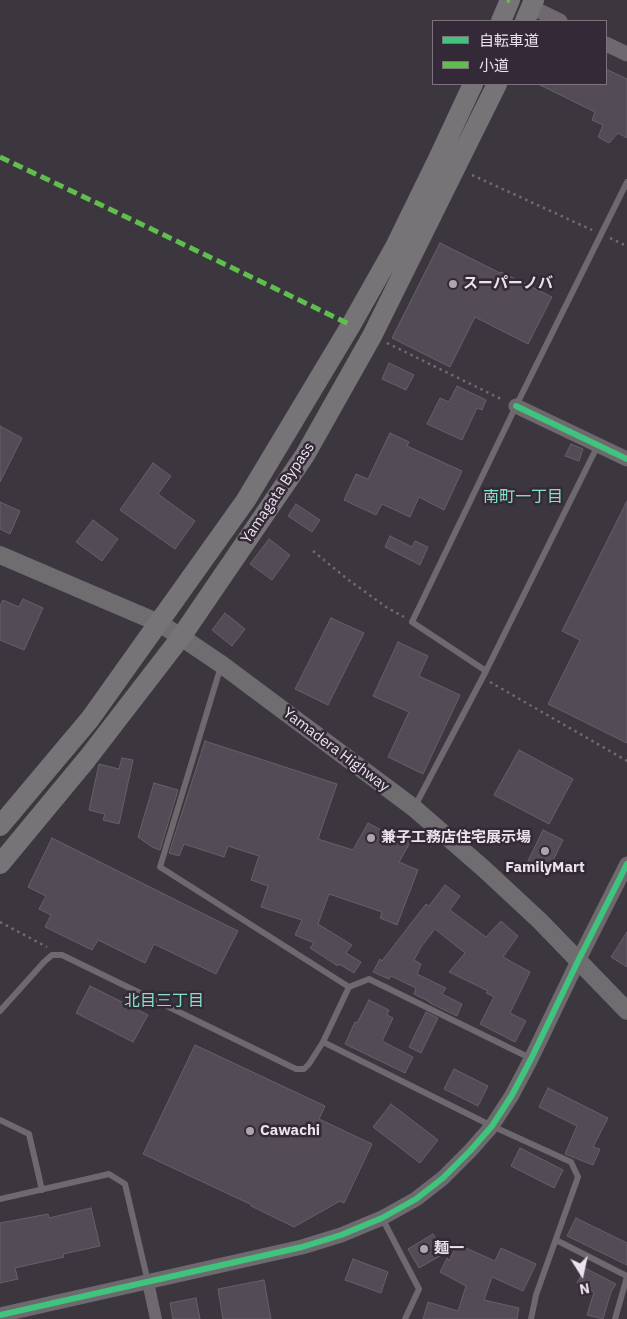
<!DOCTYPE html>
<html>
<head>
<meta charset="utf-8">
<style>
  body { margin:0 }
  #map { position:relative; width:627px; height:1319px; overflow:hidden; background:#3c363e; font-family:"IBM Plex Sans","Noto Sans JP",sans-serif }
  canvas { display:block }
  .legend { position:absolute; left:432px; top:20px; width:175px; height:65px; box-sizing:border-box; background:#342937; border:1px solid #7d737f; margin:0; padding:6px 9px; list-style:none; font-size:15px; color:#eae3ec }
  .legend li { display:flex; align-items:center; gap:10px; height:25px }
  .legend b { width:25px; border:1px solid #7d737f }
  .north { position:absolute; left:557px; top:1249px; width:50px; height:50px; -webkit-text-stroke:4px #342937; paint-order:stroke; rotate:170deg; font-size:14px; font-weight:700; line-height:20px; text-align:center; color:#eae3ec }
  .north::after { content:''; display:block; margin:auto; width:18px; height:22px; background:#eae3ec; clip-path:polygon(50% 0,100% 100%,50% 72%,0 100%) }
</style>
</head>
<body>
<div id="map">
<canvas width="627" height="1319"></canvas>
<ul class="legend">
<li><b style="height:6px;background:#40c37c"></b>自転車道</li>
<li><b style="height:6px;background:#5fbe4e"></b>小道</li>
</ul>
<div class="north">N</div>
</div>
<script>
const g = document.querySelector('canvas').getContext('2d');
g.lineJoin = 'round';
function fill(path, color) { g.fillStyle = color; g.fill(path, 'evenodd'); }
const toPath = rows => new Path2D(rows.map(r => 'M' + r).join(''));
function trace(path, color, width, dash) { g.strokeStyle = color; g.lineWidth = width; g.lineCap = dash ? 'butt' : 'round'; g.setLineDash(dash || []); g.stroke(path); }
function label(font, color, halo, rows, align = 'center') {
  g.font = font + ' "IBM Plex Sans","Noto Sans JP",sans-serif'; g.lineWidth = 5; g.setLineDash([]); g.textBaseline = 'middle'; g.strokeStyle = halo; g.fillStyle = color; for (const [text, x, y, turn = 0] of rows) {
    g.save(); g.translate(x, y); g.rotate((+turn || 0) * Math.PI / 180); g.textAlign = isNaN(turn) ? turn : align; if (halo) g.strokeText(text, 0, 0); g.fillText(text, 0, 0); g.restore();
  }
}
const building = toPath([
  [606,69,627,79,627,138,618,133,609,143,598,137,603,125,592,120,595,112,538,84,606,84,606,69],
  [440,243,500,273,501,272,552,297,528,344,475,317,450,367,392,338,440,243],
  [389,363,414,375,406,390,382,379,389,363],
  [457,386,486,400,482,410,477,408,462,440,427,424,440,398,449,402,457,386],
  [0,426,22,438,0,482,0,426],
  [390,433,409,442,407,446,462,471,444,510,419,497,410,517,382,504,376,515,344,500,356,474,368,479,390,433],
  [571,444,583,449,579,461,565,456,571,444],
  [153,463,171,476,158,494,195,521,175,549,120,510,153,463],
  [627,501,627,743,548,704,580,640,562,631,627,501],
  [0,502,20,511,10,534,0,529,0,502],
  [296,504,320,520,312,532,288,516,296,504],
  [93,520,118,539,102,561,76,542,93,520],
  [390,536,412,547,415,541,428,547,420,565,385,547,390,536],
  [269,539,290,555,272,580,250,564,269,539],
  [23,599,43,608,24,650,0,640,0,606,3,600,19,607,23,599],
  [225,613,245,629,232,646,212,630,225,613],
  [331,618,364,633,328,705,295,689,331,618],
  [398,642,428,656,419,676,460,695,423,774,388,757,409,712,373,696,398,642],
  [205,741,337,784,318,839,353,850,368,823,395,837,399,831,412,839,399,862,418,870,397,925,380,918,382,912,329,894,318,924,352,945,346,953,361,962,354,973,339,964,338,966,310,948,314,943,295,935,302,920,261,907,268,886,251,880,259,856,228,846,224,857,184,844,179,856,169,853,205,741],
  [519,750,573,779,549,824,494,795,519,750],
  [122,758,133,760,119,824,103,820,105,814,89,810,99,764,119,769,122,758],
  [154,783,178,790,160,850,152,847,138,837,154,783],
  [543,830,563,840,547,873,527,863,543,830],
  [52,838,238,931,216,974,154,944,145,963,98,940,92,950,45,927,51,915,39,909,46,896,28,887,52,838],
  [445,885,460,896,450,910,486,937,501,921,518,936,503,957,530,972,510,1013,526,1021,515,1042,480,1024,494,997,486,993,488,991,449,972,465,953,435,929,421,947,414,960,421,964,417,974,446,988,442,994,462,1004,457,1016,430,1003,430,1002,414,994,416,988,391,976,389,979,373,972,380,959,382,961,426,904,429,906,445,885],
  [627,932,627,967,611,957,627,932],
  [90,986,148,1015,133,1042,76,1013,90,986],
  [369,1000,389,1010,387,1015,393,1018,382,1041,413,1057,405,1073,345,1044,355,1022,357,1023,369,1000],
  [426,1012,438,1018,421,1053,409,1047,426,1012],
  [195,1045,325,1106,319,1119,372,1144,344,1203,340,1201,294,1227,251,1206,252,1205,143,1154,195,1045],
  [454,1069,488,1086,478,1106,444,1089,454,1069],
  [548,1088,608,1118,593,1147,600,1149,593,1165,565,1154,577,1126,539,1107,548,1088],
  [391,1104,438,1140,420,1163,373,1127,391,1104],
  [520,1148,563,1170,554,1188,511,1166,520,1148],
  [91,1208,100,1246,63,1254,64,1257,15,1268,18,1279,0,1283,0,1223,48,1214,49,1218,91,1208],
  [576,1218,627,1243,627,1265,567,1236,576,1218],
  [433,1234,445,1253,419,1268,408,1249,433,1234],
  [457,1244,495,1261,501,1248,536,1264,523,1291,492,1277,484,1300,519,1308,517,1319,423,1319,428,1302,458,1311,466,1286,440,1272,447,1258,449,1261,457,1244],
  [353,1259,388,1272,381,1293,345,1280,353,1259],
  [585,1268,616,1284,611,1292,603,1319,587,1315,594,1292,577,1283,585,1268],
  [264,1280,271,1319,223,1319,218,1289,264,1280],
  [196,1298,200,1319,173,1319,170,1303,196,1298]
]);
const path = toPath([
  [472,175,592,230],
  [610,238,627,246],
  [387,343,503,400],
  [313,551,346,578,386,607,404,617],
  [490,682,627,761],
  [0,922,47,947]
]);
const service = toPath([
  [598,445,486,671,412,622,516,406,627,182],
  [221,666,160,867,349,987,369,979,530,1058],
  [414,808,486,671],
  [0,1011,44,962,52,955,62,955,296,1069,304,1069,309,1064,323,1042,492,1126,571,1162,578,1177,536,1295,531,1319],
  [323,1042,349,987],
  [0,1120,29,1134,42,1190],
  [0,1199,109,1174,125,1184,148,1282],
  [382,1218,419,1289,405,1319],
  [556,1240,627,1276],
  [615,1319,627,1277]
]);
const minor = toPath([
  [148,1282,156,1319]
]);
const tertiary = toPath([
  [531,7,560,21],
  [606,44,627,54],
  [516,406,627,459],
  [0,1315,302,1247,341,1235,382,1218,416,1199,443,1178,470,1151,492,1126,512,1095,531,1059,578,961,627,864]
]);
const secondary = toPath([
  [0,555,159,623,181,637,221,664,414,808,483,868,540,921,627,1011]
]);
const trunk = toPath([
  [501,21,510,0],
  [525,21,534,0],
  [0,826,90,719,246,500,351,325,395,247,438,159,473,84],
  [0,864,87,759,181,637,305,455,372,336,497,84]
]);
const quiet = toPath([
  [507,0,510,1],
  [0,157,141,224,351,325]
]);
const cycleway = toPath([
  [516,406,627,459],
  [0,1315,302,1247,341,1235,382,1218,416,1199,443,1178,470,1151,492,1126,512,1095,531,1059,578,961,627,864]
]);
const markers = [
  [453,284,5,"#ada6af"],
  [371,838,5,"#ada6af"],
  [545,851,5,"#ada6af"],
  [250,1131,5,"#ada6af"],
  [424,1249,5,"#ada6af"]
];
const poiNames = [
  ["スーパーノバ",463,284],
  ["兼子工務店住宅展示場",381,838],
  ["FamilyMart",545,868,"center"],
  ["Cawachi",260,1131],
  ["麺一",434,1249]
];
const streetNames = [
  ["Yamagata Bypass",278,493,-56],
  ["Yamadera Highway",336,750,37]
];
const neighbourhoodNames = [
  ["南町一丁目",523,497],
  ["北目三丁目",164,1001]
];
fill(building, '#534b56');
trace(building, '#666168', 1);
trace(path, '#6e6c6f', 2.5, [2.5, 4]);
trace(service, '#6d696e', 6);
trace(minor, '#6d696e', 12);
trace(tertiary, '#6d696e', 15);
trace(secondary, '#706d71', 18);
trace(trunk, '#767477', 20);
trace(quiet, '#5fbe4e', 5, [10, 5]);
trace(cycleway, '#40c37c', 6);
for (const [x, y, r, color] of markers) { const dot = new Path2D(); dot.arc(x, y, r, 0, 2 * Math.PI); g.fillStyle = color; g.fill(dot); trace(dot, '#342937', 2); }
label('bold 15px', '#eae3ec', '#342937', poiNames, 'left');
label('15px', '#eae3ec', '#342937', streetNames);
label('16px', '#83e2c5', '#342937', neighbourhoodNames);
</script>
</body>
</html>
